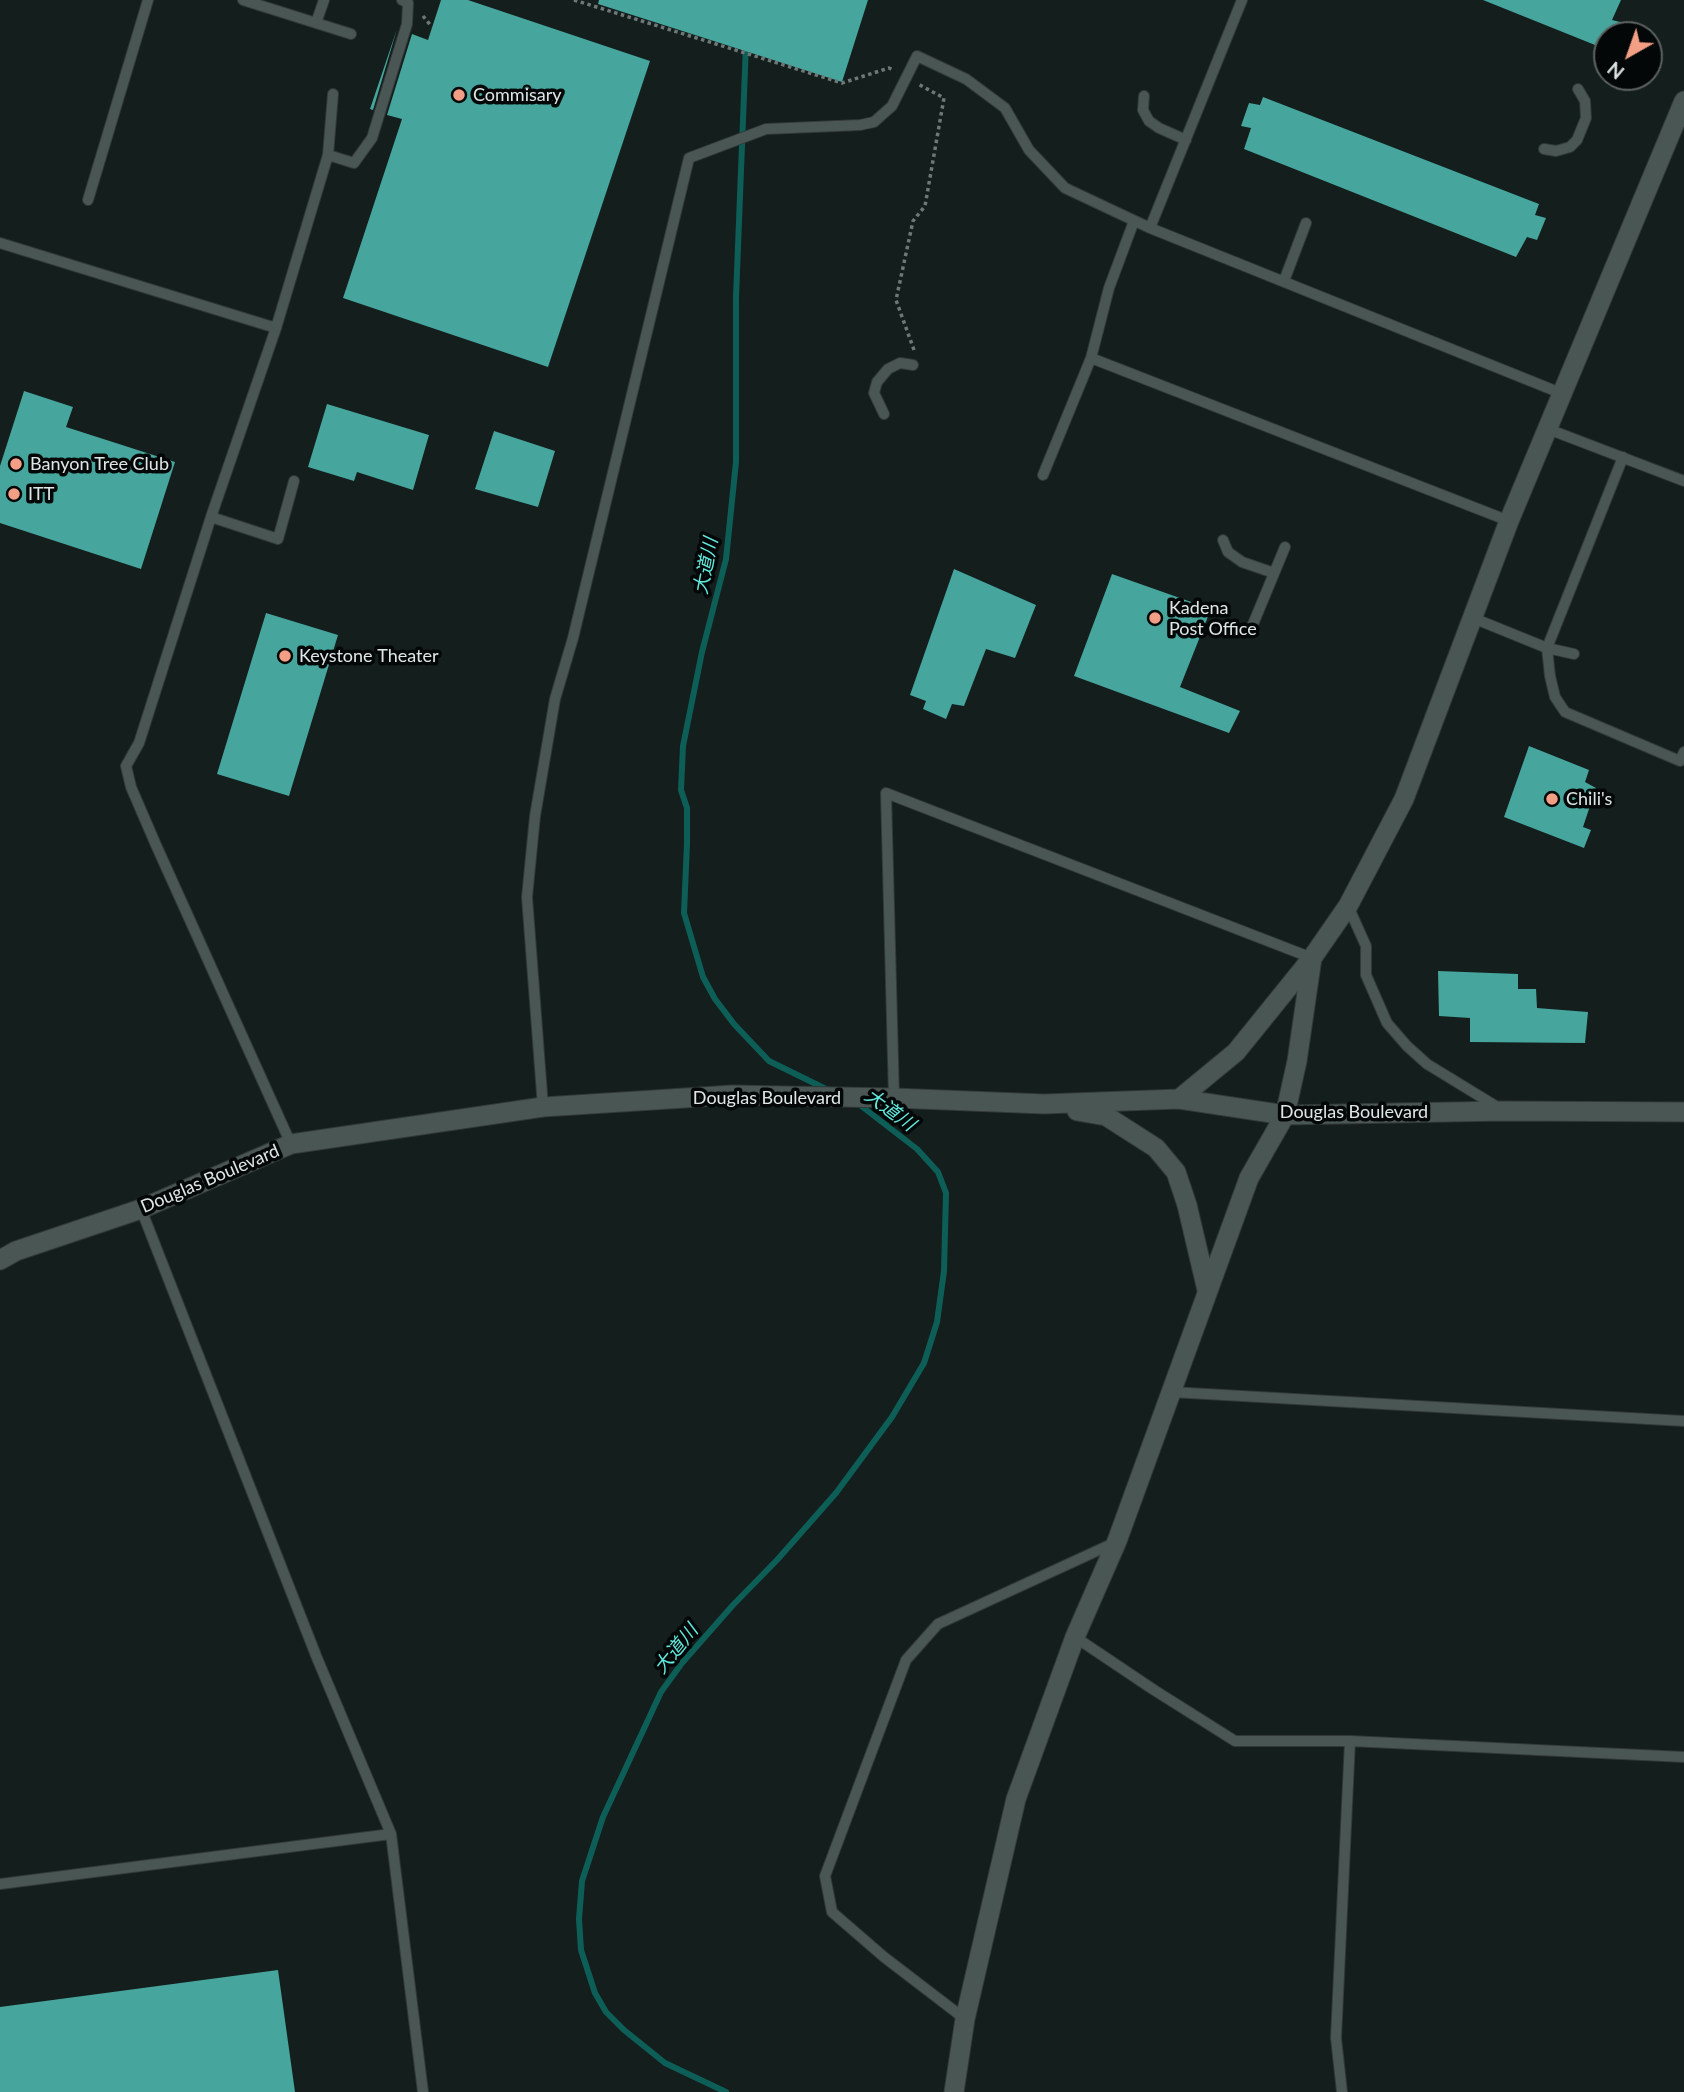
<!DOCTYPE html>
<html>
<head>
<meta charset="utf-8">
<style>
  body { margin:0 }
  #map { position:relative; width:1684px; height:2092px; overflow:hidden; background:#131e1d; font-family:Lato,sans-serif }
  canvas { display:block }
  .north { position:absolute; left:1593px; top:21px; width:70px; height:70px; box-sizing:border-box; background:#040707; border:2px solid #5c6160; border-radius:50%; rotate:220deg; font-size:19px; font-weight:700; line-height:28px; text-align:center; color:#dfe7e6 }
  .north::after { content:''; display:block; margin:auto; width:24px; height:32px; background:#f39f85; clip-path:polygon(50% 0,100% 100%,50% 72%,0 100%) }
</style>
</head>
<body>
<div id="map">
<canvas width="1684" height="2092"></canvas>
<div class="north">N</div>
</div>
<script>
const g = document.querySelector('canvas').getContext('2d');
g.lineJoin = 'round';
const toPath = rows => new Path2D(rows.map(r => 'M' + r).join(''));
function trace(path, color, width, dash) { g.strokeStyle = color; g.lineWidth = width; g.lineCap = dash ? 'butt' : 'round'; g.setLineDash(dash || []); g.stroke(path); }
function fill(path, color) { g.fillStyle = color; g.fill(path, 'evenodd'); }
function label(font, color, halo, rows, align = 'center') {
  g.font = font + ' Lato,"Noto Sans JP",sans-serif'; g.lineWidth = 7; g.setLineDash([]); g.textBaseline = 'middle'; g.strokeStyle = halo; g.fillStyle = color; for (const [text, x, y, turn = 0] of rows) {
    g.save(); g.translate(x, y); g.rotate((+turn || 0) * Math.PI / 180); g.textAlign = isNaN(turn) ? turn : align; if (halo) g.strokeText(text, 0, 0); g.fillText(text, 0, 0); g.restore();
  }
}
const stream = toPath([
  [746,44,736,297,736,462,726,559,702,652,683,746,681,790,687,808,687,844,684,913,703,977,715,999,734,1024,769,1061,828,1090],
  [726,2092,665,2063,624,2030,606,2012,595,1993,581,1950,579,1919,582,1881,603,1817,661,1692,682,1663,733,1605,777,1560,836,1493,892,1417,924,1363,937,1322,944,1271,946,1193,938,1172,917,1149,860,1105]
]);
const building = toPath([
  [441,0,468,0,650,61,548,367,343,298,402,119,387,115,412,34,428,40],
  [599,0,868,0,842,82,598,4],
  [1483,0,1621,0,1612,20,1647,29,1647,35,1607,35,1607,40,1602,39,1600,47],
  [397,29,373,110,370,109],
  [1263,97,1539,204,1535,215,1546,218,1537,240,1527,237,1516,257,1244,149,1251,128,1241,126,1249,103,1260,105],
  [24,391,73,407,66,427,175,462,141,569,0,523,0,466],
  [327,404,429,435,413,490,357,472,354,481,308,467],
  [494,431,555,451,538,507,475,489],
  [954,569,1036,605,1015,658,986,649,964,706,952,704,946,719,923,709,926,701,910,695],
  [1112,574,1211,609,1180,687,1240,711,1229,733,1074,676],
  [266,613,338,635,289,796,217,774],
  [1529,746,1589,770,1585,782,1596,788,1583,827,1591,830,1584,848,1504,817],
  [1438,971,1518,974,1518,989,1536,989,1537,1008,1588,1012,1585,1043,1470,1042,1470,1018,1439,1016],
  [278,1970,295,2092,0,2092,0,2007]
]);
const path = toPath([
  [574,0,842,83,889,68,893,70],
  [423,16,432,27],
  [914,350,896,300,913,221,925,206,944,98,918,84]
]);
const service = toPath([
  [243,0,351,34],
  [316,23,324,0],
  [1144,96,1143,110,1149,121,1159,128,1186,140],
  [1544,149,1556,151,1570,147,1577,140,1586,118,1585,101,1578,89],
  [328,155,354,163,372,138,407,24,408,3,402,0],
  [88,200,148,0],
  [1150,228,1242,0],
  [0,243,276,328],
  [1284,281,1306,223],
  [1091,358,1509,521],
  [884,414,874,393,877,382,888,369,900,363,913,365],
  [1548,429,1684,481],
  [1623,457,1547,648,1550,676,1555,697,1565,712,1680,761,1684,752],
  [1043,475,1091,358,1109,288,1134,221],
  [211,517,278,539,294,481],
  [1223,540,1228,552,1242,562,1274,573],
  [1473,618,1547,648,1574,654],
  [1251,629,1285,547],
  [1348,906,1366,946,1366,975,1387,1023,1407,1046,1427,1064,1499,1108],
  [894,1098,886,793,1312,958],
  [543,1107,527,897,535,816,555,699,573,638,689,158,766,129,860,125,874,122,892,106,917,56,966,79,1005,108,1029,150,1065,188,1150,228,1563,394],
  [291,1144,156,845,131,787,126,766,139,743,211,517,276,328,328,155,333,94],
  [141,1209,317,1658,391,1834,423,2092],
  [1171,1392,1684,1421],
  [1075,1637,1154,1690,1235,1741,1350,1741,1684,1757],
  [0,1884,391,1834],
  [965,2019,884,1957,832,1912,825,1876,906,1660,938,1624,1114,1543],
  [1342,2092,1336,2038,1350,1741]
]);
const tertiary = toPath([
  [1179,1099,1236,1052,1312,958,1348,906,1404,799,1509,521,1684,101],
  [1077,1111,1106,1116,1156,1148,1176,1172,1187,1205,1207,1290],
  [0,1260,16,1251,141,1209,291,1144,543,1107,732,1095,894,1098,1044,1104,1179,1099,1285,1115,1504,1111,1684,1112],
  [954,2092,965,2019,1016,1799,1075,1637,1117,1541,1249,1178,1285,1115,1297,1061,1312,958]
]);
const markers = [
  [459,95,7,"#f39f85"],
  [16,464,7,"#f39f85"],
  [14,494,7,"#f39f85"],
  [1155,618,7,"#f39f85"],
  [285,656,7,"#f39f85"],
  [1552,799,7,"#f39f85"]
];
const poiNames = [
  ["Commisary",473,95],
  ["Banyon Tree Club",30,464],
  ["ITT",28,494],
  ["Kadena",1169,608],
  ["Post Office",1169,629],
  ["Keystone Theater",299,656],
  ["Chili's",1566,799]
];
const streetNames = [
  ["Douglas Boulevard",767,1098],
  ["Douglas Boulevard",1354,1112],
  ["Douglas Boulevard",210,1179,-23]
];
const waterNames = [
  ["大道川",706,566,-79],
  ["大道川",890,1110,36],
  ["大道川",676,1649,-51]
];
trace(stream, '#0e5e58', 6);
fill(building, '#46a59c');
trace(service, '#323938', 12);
trace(tertiary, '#323938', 21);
trace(path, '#6e7877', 3.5, [3.5, 3.5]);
trace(service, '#495654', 10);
trace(tertiary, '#495654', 19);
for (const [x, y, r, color] of markers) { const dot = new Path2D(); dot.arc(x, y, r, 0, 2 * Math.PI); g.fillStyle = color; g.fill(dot); trace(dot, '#040707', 2.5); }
label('18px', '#dfe7e6', '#040707', poiNames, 'left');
label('18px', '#dfe7e6', '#040707', streetNames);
label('italic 19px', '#61eade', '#040707', waterNames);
</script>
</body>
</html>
